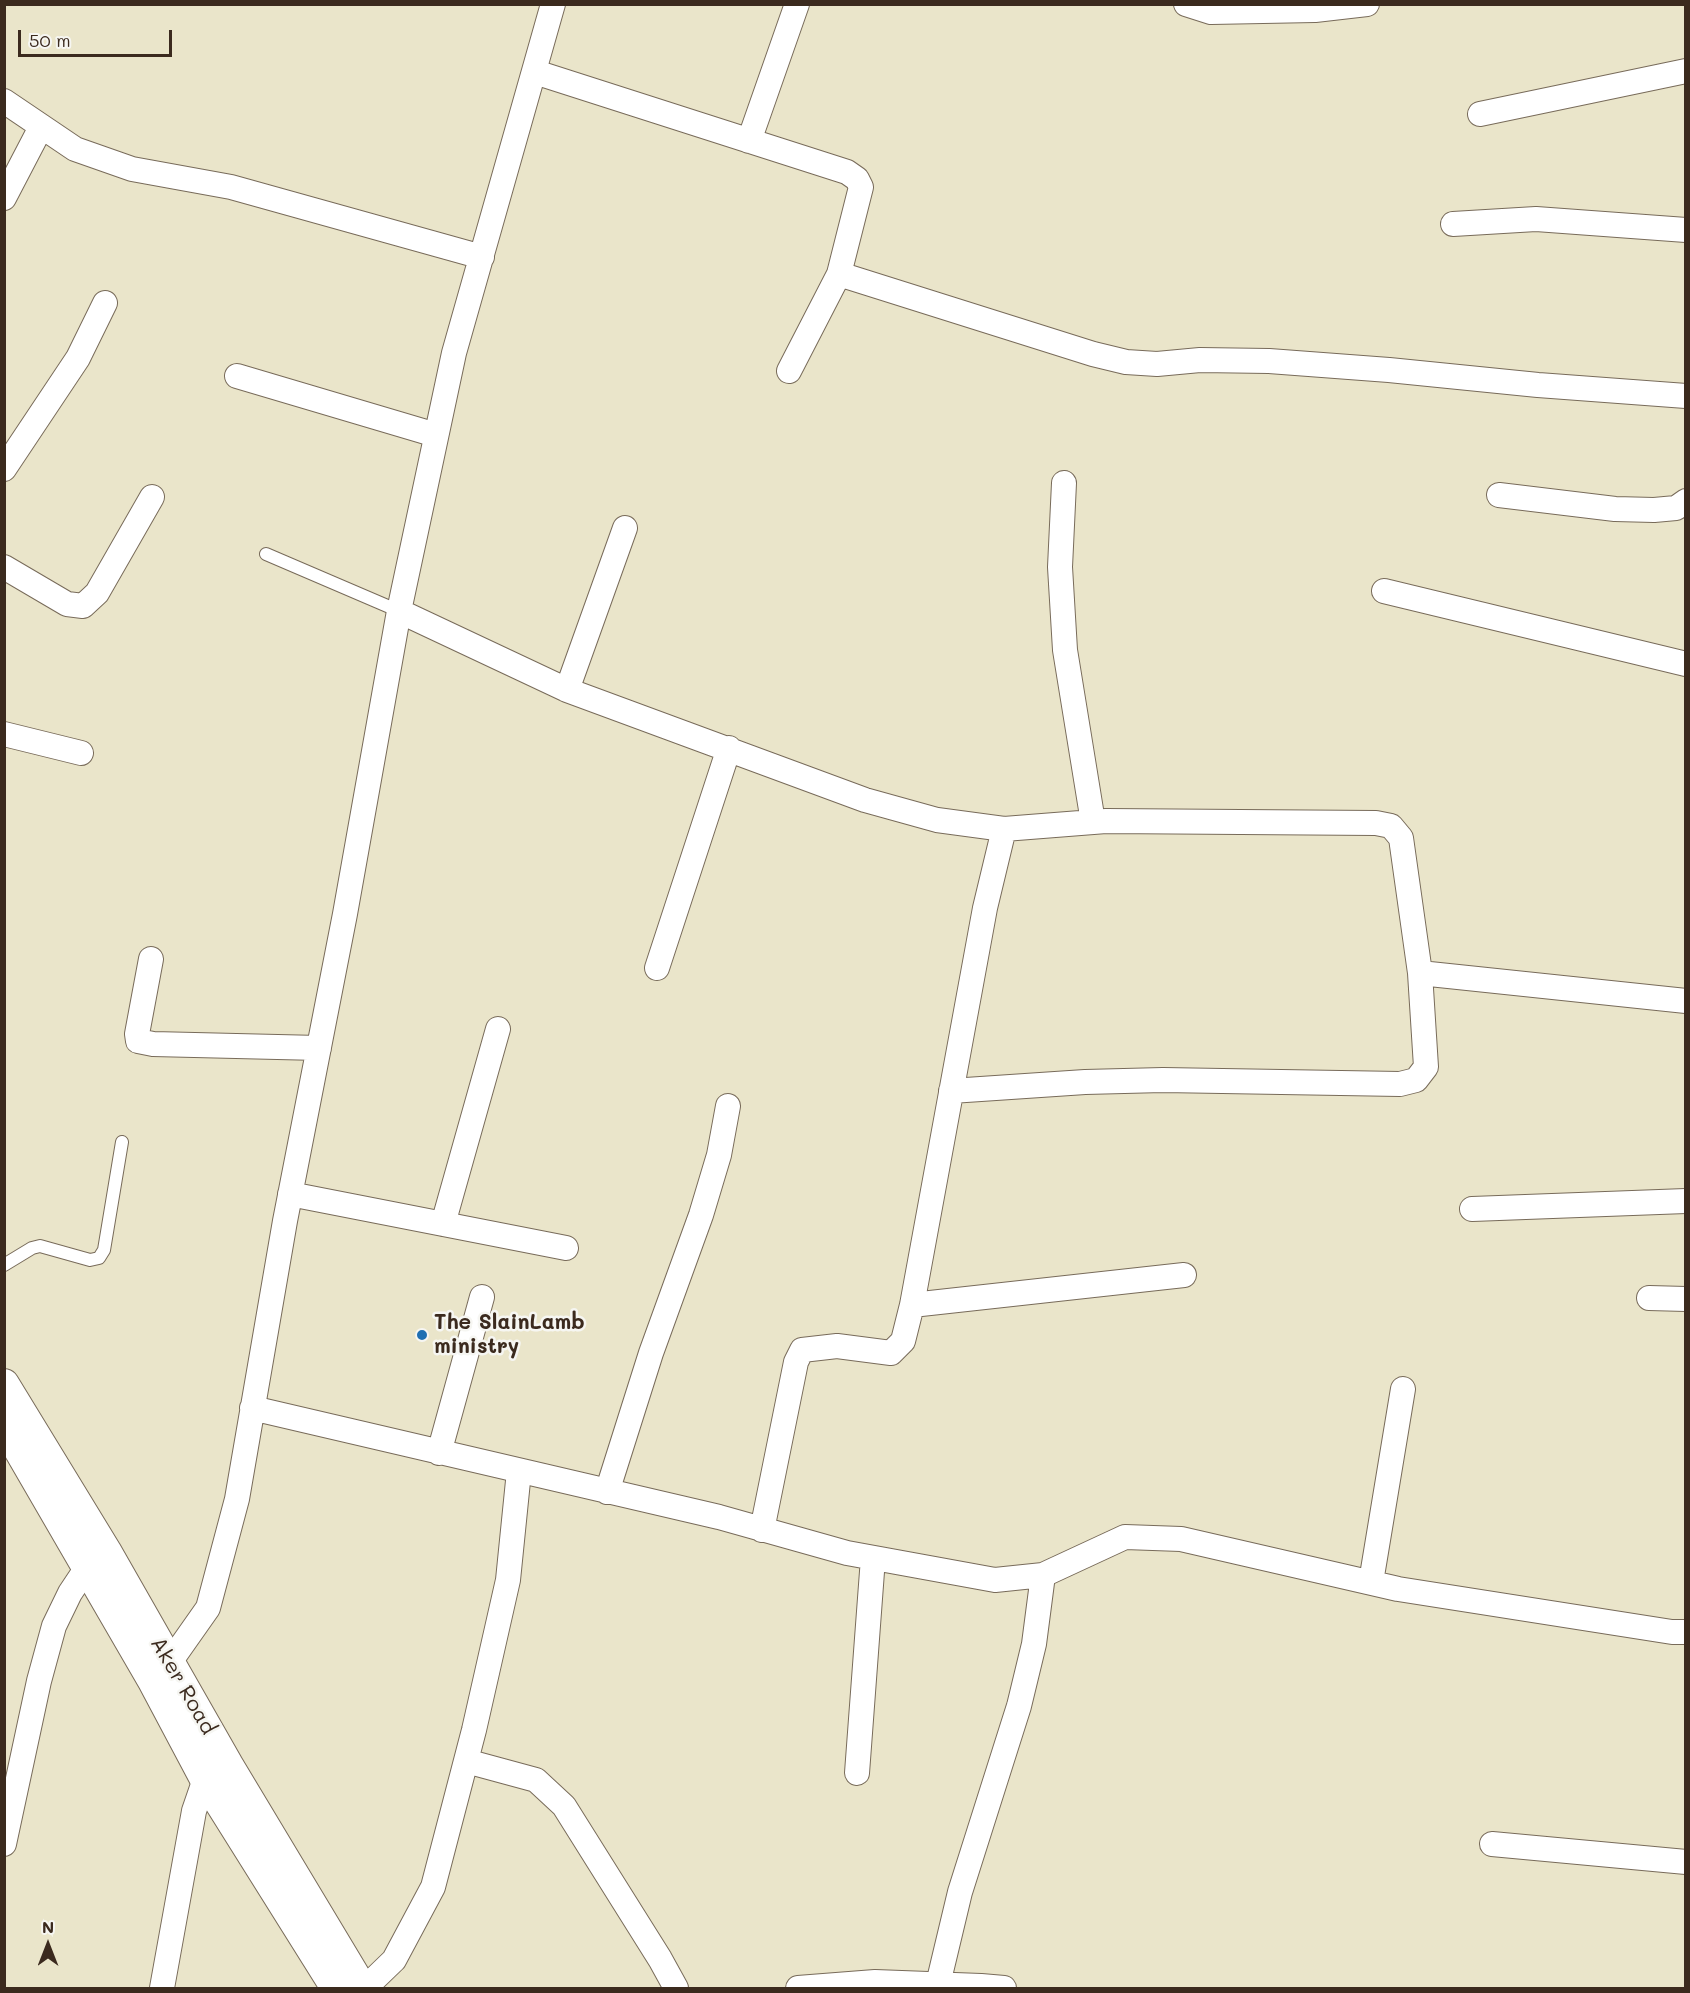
<!DOCTYPE html>
<html>
<head>
<meta charset="utf-8">
<style>
  body { margin:0 }
  #map { position:relative; width:1690px; height:1993px; overflow:hidden; background:#eae5ca; font-family:Mali,sans-serif }
  canvas { display:block }
  .frame { position:absolute; inset:0; border:6px solid #3b2a1e; pointer-events:none }
  .north { position:absolute; left:18px; top:1915px; width:60px; height:60px; -webkit-text-stroke:4px #f6f6f2; paint-order:stroke; rotate:0deg; font-size:16px; font-weight:700; line-height:24px; text-align:center; color:#3b2a1e }
  .north::after { content:''; display:block; margin:auto; width:21px; height:27px; background:#3b2a1e; clip-path:polygon(50% 0,100% 100%,50% 72%,0 100%) }
  .scale { position:absolute; left:18px; top:30px; width:154px; height:27px; box-sizing:border-box; border:3px solid #3b2a1e; border-top:0; padding-left:8px; font-size:18px; line-height:21px; white-space:nowrap; color:#3b2a1e; -webkit-text-stroke:4px #f6f6f2; paint-order:stroke }
</style>
</head>
<body>
<div id="map">
<canvas width="1690" height="1993"></canvas>
<div class="frame"></div>
<div class="north">N</div>
<div class="scale">50 m</div>
</div>
<script>
const g = document.querySelector('canvas').getContext('2d');
g.lineJoin = 'round';
const toPath = rows => new Path2D(rows.map(r => 'M' + r).join(''));
function trace(path, color, width, dash) { g.strokeStyle = color; g.lineWidth = width; g.lineCap = dash ? 'butt' : 'round'; g.setLineDash(dash || []); g.stroke(path); }
function label(font, color, halo, rows, align = 'center') {
  g.font = font + ' Mali,sans-serif'; g.lineWidth = 5; g.setLineDash([]); g.textBaseline = 'middle'; g.strokeStyle = halo; g.fillStyle = color; for (const [text, x, y, turn = 0] of rows) {
    g.save(); g.translate(x, y); g.rotate((+turn || 0) * Math.PI / 180); g.textAlign = isNaN(turn) ? turn : align; if (halo) g.strokeText(text, 0, 0); g.fillText(text, 0, 0); g.restore();
  }
}
const service = toPath([
  [266,554,399,611],
  [4,1265,32,1248,40,1246,90,1260,99,1258,104,1250,122,1142]
]);
const minor = toPath([
  [1186,4,1211,12,1315,10,1367,4],
  [535,72,847,172,857,179,861,187,839,274,789,371],
  [4,101,75,149,132,169,231,187,482,257],
  [1480,114,1686,71],
  [749,141,797,4],
  [4,198,41,127],
  [1453,224,1536,219,1686,230],
  [839,274,1093,354,1126,362,1157,364,1200,360,1269,361,1389,370,1538,385,1686,396],
  [237,376,436,435],
  [4,469,78,358,105,303],
  [1064,483,1060,567,1065,650,1093,822],
  [1499,495,1615,509,1654,510,1676,508,1686,501],
  [4,567,67,604,83,606,97,593,152,497],
  [1384,591,1686,664],
  [399,611,567,690,865,800,937,820,1004,829,1106,821,1376,823,1391,826,1401,838,1420,973,1686,1001],
  [567,690,625,528],
  [4,734,81,753],
  [151,959,137,1034,138,1041,153,1044,319,1048],
  [657,968,729,748],
  [951,1091,1085,1082,1163,1080,1400,1084,1416,1080,1426,1067,1420,973],
  [290,1194,566,1248],
  [1472,1209,1686,1201],
  [443,1224,498,1029],
  [1649,1298,1686,1299],
  [912,1305,1184,1275],
  [252,1408,719,1517,847,1553,995,1580,1043,1575,1125,1537,1181,1539,1398,1589,1672,1632,1686,1632],
  [439,1453,482,1297],
  [607,1492,651,1353,701,1215,719,1155,728,1106],
  [762,1530,796,1362,802,1350,837,1346,891,1353,903,1341,912,1305,985,908,1004,829],
  [1371,1582,1403,1389],
  [170,1662,208,1608,237,1499,285,1221,345,914,399,611,454,353,553,4],
  [466,1761,536,1780,564,1806,660,1959,676,1988],
  [857,1773,873,1558],
  [4,1844,39,1681,54,1626,70,1593,88,1566],
  [1492,1844,1686,1862],
  [938,1984,960,1892,1019,1706,1034,1644,1043,1575],
  [162,1988,194,1811,205,1779],
  [365,1988,394,1960,433,1887,474,1730,508,1580,519,1471],
  [798,1988,875,1982,981,1986,1004,1988]
]);
const tertiary = toPath([
  [4,1384,106,1551,228,1765,362,1988],
  [4,1424,153,1681,205,1779,336,1988]
]);
const markers = [
  [422,1335,6,"#1f6fb2"]
];
const poiNames = [
  ["The SlainLamb",434,1323],
  ["ministry",434,1347]
];
const streetNames = [
  ["Aker Road",183,1686,60]
];
trace(service, '#786b5a', 14);
trace(minor, '#786b5a', 26);
trace(tertiary, '#786b5a', 32);
trace(service, '#fff', 12);
trace(minor, '#fff', 24);
trace(tertiary, '#fff', 30);
for (const [x, y, r, color] of markers) { const dot = new Path2D(); dot.arc(x, y, r, 0, 2 * Math.PI); g.fillStyle = color; g.fill(dot); trace(dot, '#f6f6f2', 2); }
label('bold 21px', '#3b2a1e', '#f6f6f2', poiNames, 'left');
label('21px', '#3b2a1e', '#f6f6f2', streetNames);
</script>
</body>
</html>
